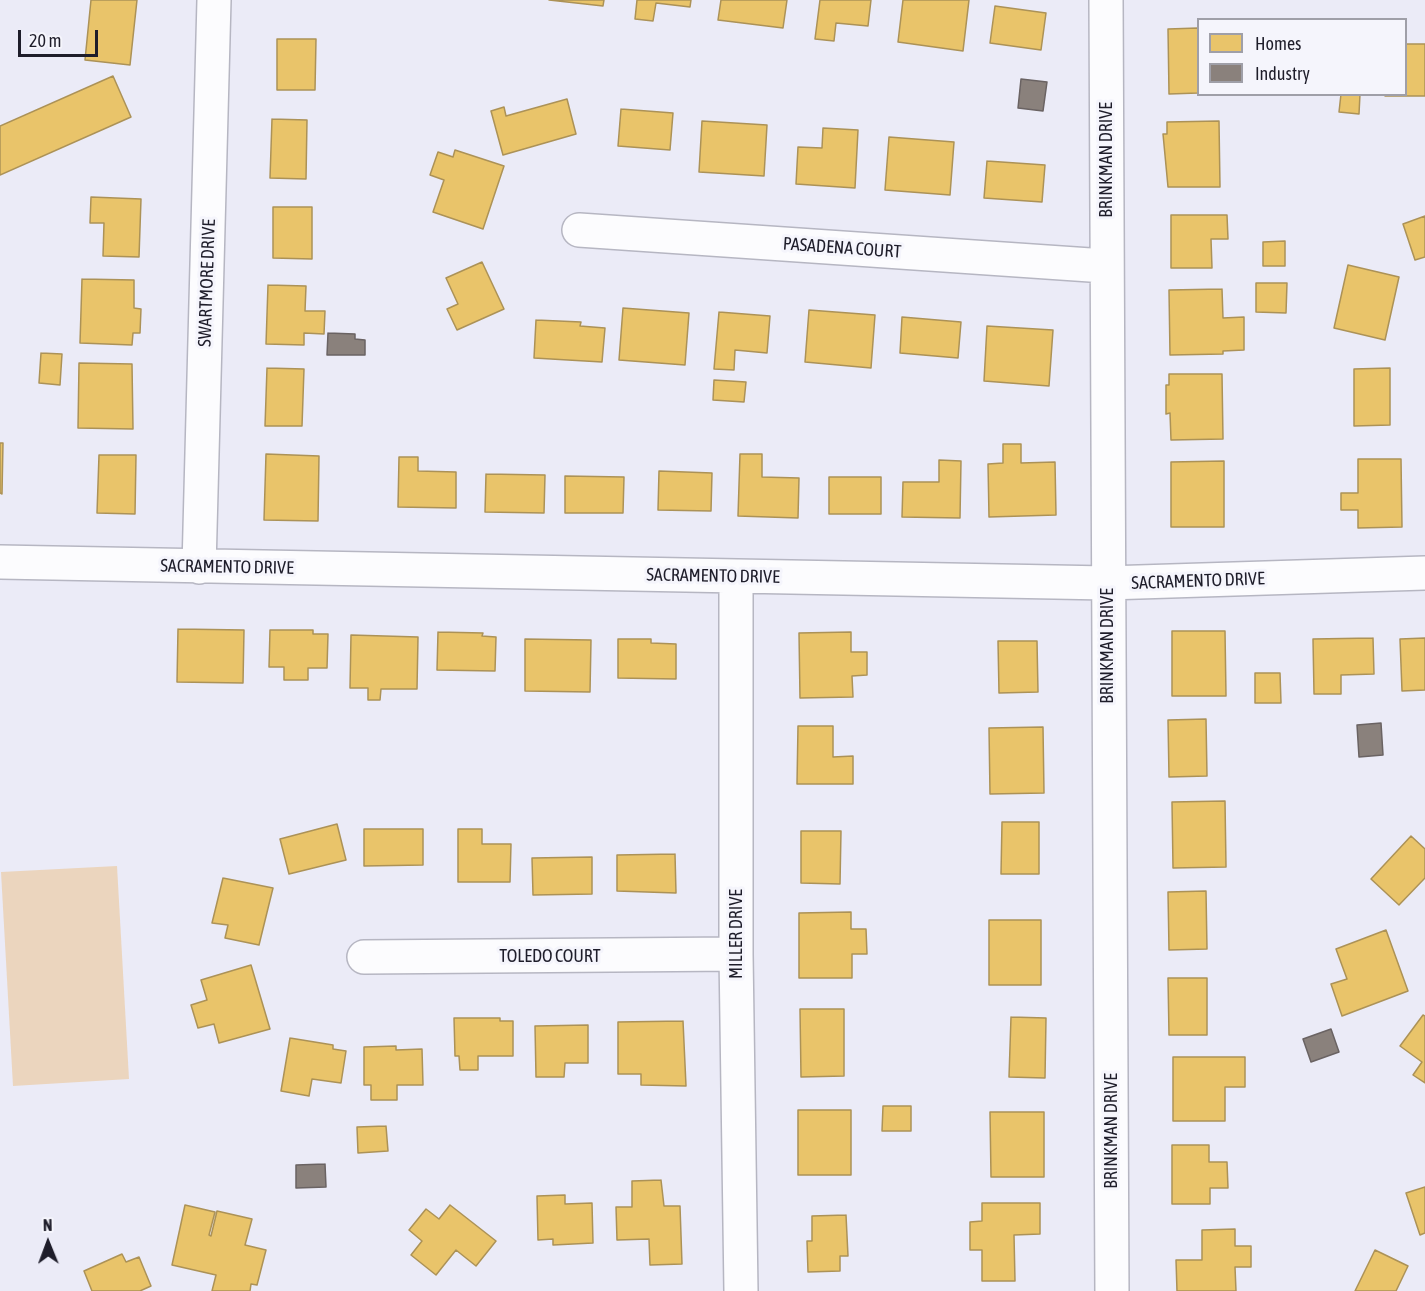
<!DOCTYPE html>
<html>
<head>
<meta charset="utf-8">
<style>
  body { margin:0 }
  #map { position:relative; width:1425px; height:1291px; overflow:hidden; background:#ebebf7; font-family:"Asap Condensed",sans-serif }
  canvas { display:block }
  .legend { position:absolute; left:1197px; top:18px; width:210px; height:78px; box-sizing:border-box; background:#f5f5fc; border:2px solid #9f9fa8; margin:0; padding:8px 10px; list-style:none; font-size:18px; color:#1e1d2a }
  .legend li { display:flex; align-items:center; gap:12px; height:30px }
  .legend b { width:30px; border:2px solid #9f9fa8 }
  .north { position:absolute; left:18px; top:1213px; width:60px; height:60px; -webkit-text-stroke:4px #f5f5fc; paint-order:stroke; rotate:359deg; font-size:16px; font-weight:700; line-height:24px; text-align:center; color:#1e1d2a }
  .north::after { content:''; display:block; margin:auto; width:21px; height:27px; background:#1e1d2a; clip-path:polygon(50% 0,100% 100%,50% 72%,0 100%) }
  .scale { position:absolute; left:18px; top:30px; width:80px; height:27px; box-sizing:border-box; border:3px solid #1e1d2a; border-top:0; padding-left:8px; font-size:18px; line-height:21px; white-space:nowrap; color:#1e1d2a; -webkit-text-stroke:4px #f5f5fc; paint-order:stroke }
</style>
</head>
<body>
<div id="map">
<canvas width="1425" height="1291"></canvas>
<ul class="legend">
<li><b style="height:16px;background:#e9c46a"></b>Homes</li>
<li><b style="height:16px;background:#8a817c"></b>Industry</li>
</ul>
<div class="north">N</div>
<div class="scale">20 m</div>
</div>
<script>
const g = document.querySelector('canvas').getContext('2d');
g.lineJoin = 'round';
function fill(path, color) { g.fillStyle = color; g.fill(path, 'evenodd'); }
const toPath = rows => new Path2D(rows.map(r => 'M' + r).join(''));
function trace(path, color, width, dash) { g.strokeStyle = color; g.lineWidth = width; g.lineCap = dash ? 'butt' : 'round'; g.setLineDash(dash || []); g.stroke(path); }
function label(font, color, halo, rows, align = 'center') {
  g.font = font + ' "Asap Condensed",sans-serif'; g.lineWidth = 6; g.setLineDash([]); g.textBaseline = 'middle'; g.strokeStyle = halo; g.fillStyle = color; for (const [text, x, y, turn = 0] of rows) {
    g.save(); g.translate(x, y); g.rotate((+turn || 0) * Math.PI / 180); g.textAlign = isNaN(turn) ? turn : align; if (halo) g.strokeText(text, 0, 0); g.fillText(text, 0, 0); g.restore();
  }
}
const green = toPath([
  [117,866,129,1079,13,1086,1,872]
]);
const homes = toPath([
  [91,0,137,0,130,65,85,60,91,0],
  [549,0,604,0,603,6,549,0],
  [637,0,691,0,690,7,656,3,653,21,635,19,637,0],
  [721,0,787,0,783,28,718,20,721,0],
  [820,0,871,0,868,26,836,23,834,41,815,39,820,0],
  [903,0,969,0,963,51,898,42,903,0],
  [995,6,1046,13,1041,50,990,43,995,6],
  [1198,28,1198,93,1169,94,1168,29,1198,28],
  [277,39,316,39,315,90,277,90,277,39],
  [1406,44,1425,44,1425,96,1385,96,1406,94,1406,44],
  [113,76,131,117,0,175,0,126,113,76],
  [1341,94,1360,94,1359,114,1339,112,1341,94],
  [567,99,576,134,503,155,491,111,504,107,506,116,567,99],
  [621,109,673,113,670,150,618,146,621,109],
  [272,119,307,120,306,179,270,178,272,119],
  [702,121,767,125,764,176,699,172,702,121],
  [1219,121,1220,187,1168,187,1163,134,1167,134,1167,122,1219,121],
  [823,128,858,130,855,188,796,184,798,147,822,148,823,128],
  [889,137,954,142,950,195,885,190,889,137],
  [455,150,504,166,483,229,433,212,444,180,430,175,438,152,453,157,455,150],
  [987,161,1045,165,1042,202,984,198,987,161],
  [91,197,141,199,139,257,103,256,104,223,90,223,91,197],
  [273,207,312,207,312,259,273,258,273,207],
  [1171,215,1227,215,1228,239,1211,239,1212,268,1171,268,1171,215],
  [1425,216,1425,257,1415,260,1403,224,1425,216],
  [1285,241,1285,266,1263,266,1263,242,1285,241],
  [482,262,504,309,457,330,447,309,458,304,446,278,482,262],
  [1348,265,1399,277,1385,340,1334,328,1348,265],
  [82,279,134,280,134,308,141,309,140,333,133,333,132,345,80,343,82,279],
  [1256,283,1287,283,1286,313,1256,312,1256,283],
  [268,285,306,286,305,311,325,311,324,334,304,333,304,345,266,344,268,285],
  [1222,289,1223,318,1244,317,1244,350,1223,351,1223,354,1170,355,1169,290,1222,289],
  [623,308,689,313,685,365,619,360,623,308],
  [809,310,875,315,871,368,805,362,809,310],
  [719,312,770,316,767,353,735,350,734,370,714,369,719,312],
  [902,317,961,322,958,358,900,353,902,317],
  [536,320,581,322,580,326,605,328,602,362,534,358,536,320],
  [987,326,1053,330,1049,386,984,381,987,326],
  [41,353,62,354,60,385,39,383,41,353],
  [79,363,132,364,133,429,78,428,79,363],
  [267,368,304,369,302,426,265,426,267,368],
  [1390,368,1390,425,1354,426,1354,369,1390,368],
  [1169,374,1222,374,1223,439,1171,440,1170,413,1166,414,1166,385,1169,385,1169,374],
  [714,380,746,382,744,402,713,400,714,380],
  [0,443,3,443,2,494,0,493,0,443],
  [1003,444,1021,444,1021,463,1055,462,1056,515,989,517,988,464,1003,463,1003,444],
  [266,454,319,456,318,521,264,520,266,454],
  [740,454,762,454,762,477,799,478,798,518,738,516,740,454],
  [99,455,136,455,135,514,97,513,99,455],
  [399,457,418,457,418,471,456,472,456,508,398,507,399,457],
  [1358,459,1401,459,1402,527,1358,528,1358,510,1341,510,1341,493,1358,493,1358,459],
  [939,460,961,461,960,518,902,517,903,482,939,482,939,460],
  [1224,461,1224,527,1171,527,1171,462,1224,461],
  [659,471,712,473,711,511,658,510,659,471],
  [486,474,545,475,544,513,485,512,486,474],
  [565,476,624,477,623,513,565,513,565,476],
  [829,477,881,477,881,514,829,514,829,477],
  [178,629,244,630,243,683,177,682,178,629],
  [270,630,313,630,313,634,328,634,327,668,308,668,308,680,284,680,284,667,269,667,270,630],
  [1172,631,1225,631,1226,696,1172,696,1172,631],
  [438,632,483,633,482,636,496,637,495,671,437,670,438,632],
  [851,632,851,652,867,652,867,675,852,676,853,697,800,698,799,633,851,632],
  [351,635,418,637,417,689,381,689,380,700,368,700,368,688,350,688,351,635],
  [1373,638,1374,674,1341,675,1341,694,1314,694,1313,639,1373,638],
  [1425,638,1425,690,1402,691,1400,639,1425,638],
  [525,639,591,640,590,692,525,691,525,639],
  [618,639,651,639,651,643,676,644,676,679,618,678,618,639],
  [998,641,1037,641,1038,692,999,693,998,641],
  [1255,673,1280,673,1281,703,1255,703,1255,673],
  [1206,719,1207,776,1169,777,1168,720,1206,719],
  [798,726,833,726,833,757,853,756,853,784,797,784,798,726],
  [1043,727,1044,793,990,794,989,728,1043,727],
  [1225,801,1226,867,1173,868,1172,802,1225,801],
  [1002,822,1039,822,1039,874,1001,874,1002,822],
  [337,824,346,860,289,874,280,839,337,824],
  [364,829,423,829,423,865,364,866,364,829],
  [458,829,482,829,482,844,511,844,510,882,458,882,458,829],
  [801,831,841,831,840,884,801,883,801,831],
  [1411,836,1425,849,1425,878,1399,905,1371,879,1411,836],
  [675,854,676,893,617,891,617,855,675,854],
  [592,857,592,894,533,895,532,858,592,857],
  [223,878,273,888,259,945,225,938,228,925,212,923,223,878],
  [1206,891,1207,949,1169,950,1168,892,1206,891],
  [851,912,851,929,866,929,867,954,852,954,852,978,799,978,799,913,851,912],
  [989,920,1041,920,1041,985,989,985,989,920],
  [1386,930,1408,991,1342,1016,1331,984,1347,979,1336,949,1386,930],
  [251,965,270,1029,219,1043,214,1024,198,1028,191,1005,207,1000,201,980,251,965],
  [1168,978,1207,978,1207,1035,1169,1035,1168,978],
  [800,1009,844,1009,844,1076,801,1077,800,1009],
  [1423,1015,1425,1016,1425,1083,1413,1075,1422,1062,1400,1046,1423,1015],
  [1011,1017,1046,1018,1045,1078,1009,1077,1011,1017],
  [454,1018,500,1018,500,1021,513,1021,513,1056,478,1056,478,1070,460,1070,459,1056,455,1056,454,1018],
  [683,1021,686,1086,641,1085,641,1074,618,1074,618,1022,683,1021],
  [588,1025,588,1063,565,1063,564,1077,536,1077,535,1026,588,1025],
  [290,1038,333,1045,333,1049,346,1051,341,1083,312,1079,309,1096,281,1091,290,1038],
  [396,1046,396,1050,422,1049,423,1085,397,1085,397,1100,371,1100,371,1085,364,1085,364,1047,396,1046],
  [1173,1057,1245,1057,1245,1087,1225,1087,1225,1121,1173,1121,1173,1057],
  [883,1106,911,1106,911,1131,882,1131,883,1106],
  [798,1110,851,1110,851,1175,798,1175,798,1110],
  [990,1112,1044,1112,1044,1177,991,1177,990,1112],
  [386,1126,388,1151,358,1153,357,1127,386,1126],
  [1172,1145,1209,1145,1209,1162,1227,1162,1228,1188,1210,1188,1210,1204,1172,1204,1172,1145],
  [661,1180,664,1206,680,1206,682,1264,650,1265,649,1239,617,1240,616,1207,632,1207,632,1181,661,1180],
  [1425,1187,1425,1233,1420,1235,1406,1193,1425,1187],
  [565,1195,565,1204,592,1203,593,1243,553,1245,553,1239,538,1240,537,1196,565,1195],
  [982,1203,1040,1203,1040,1234,1014,1235,1015,1281,982,1281,982,1250,970,1250,970,1222,982,1221,982,1203],
  [185,1205,215,1212,209,1235,211,1236,217,1211,252,1219,245,1245,266,1250,257,1285,251,1284,250,1291,212,1291,216,1275,172,1265,185,1205],
  [450,1205,496,1241,476,1266,456,1250,436,1275,411,1255,422,1241,409,1230,426,1209,439,1219,450,1205],
  [846,1215,848,1256,840,1256,840,1271,808,1272,807,1241,812,1241,812,1216,846,1215],
  [1235,1229,1235,1246,1251,1246,1251,1267,1235,1267,1236,1291,1177,1291,1176,1260,1202,1260,1202,1230,1235,1229],
  [1375,1250,1408,1266,1396,1291,1355,1291,1375,1250],
  [122,1254,126,1262,139,1257,151,1286,140,1291,92,1291,84,1271,122,1254]
]);
const industry = toPath([
  [1021,79,1047,82,1043,111,1018,108,1021,79],
  [328,333,355,334,355,339,365,340,365,355,327,355,328,333],
  [1381,723,1383,755,1359,757,1357,725,1381,723],
  [1331,1029,1339,1052,1311,1062,1303,1039,1331,1029],
  [325,1164,326,1187,296,1188,296,1165,325,1164]
]);
const minor = toPath([
  [1106,0,1112,1291],
  [579,230,1105,266],
  [0,562,1107,583,1425,573],
  [199,567,214,0],
  [736,577,736,954,741,1291],
  [364,957,736,954]
]);
const streetNames = [
  ["BRINKMAN DRIVE",1106,160,-90],
  ["PASADENA COURT",842,248,4],
  ["SWARTMORE DRIVE",207,283,-88],
  ["SACRAMENTO DRIVE",227,567,1],
  ["SACRAMENTO DRIVE",713,576,1],
  ["SACRAMENTO DRIVE",1198,581,-2],
  ["BRINKMAN DRIVE",1107,646,-90],
  ["MILLER DRIVE",736,934,-90],
  ["TOLEDO COURT",550,956],
  ["BRINKMAN DRIVE",1111,1131,-90]
];
fill(green, '#ebd5be');
fill(homes, '#e9c46a');
trace(homes, '#ac9257', 1.5);
fill(industry, '#8a817c');
trace(industry, '#6a6363', 1.5);
trace(minor, '#b6b6c2', 36);
trace(minor, '#fcfcfe', 33);
label('18px', '#1e1d2a', '#f5f5fc', streetNames);
</script>
</body>
</html>
